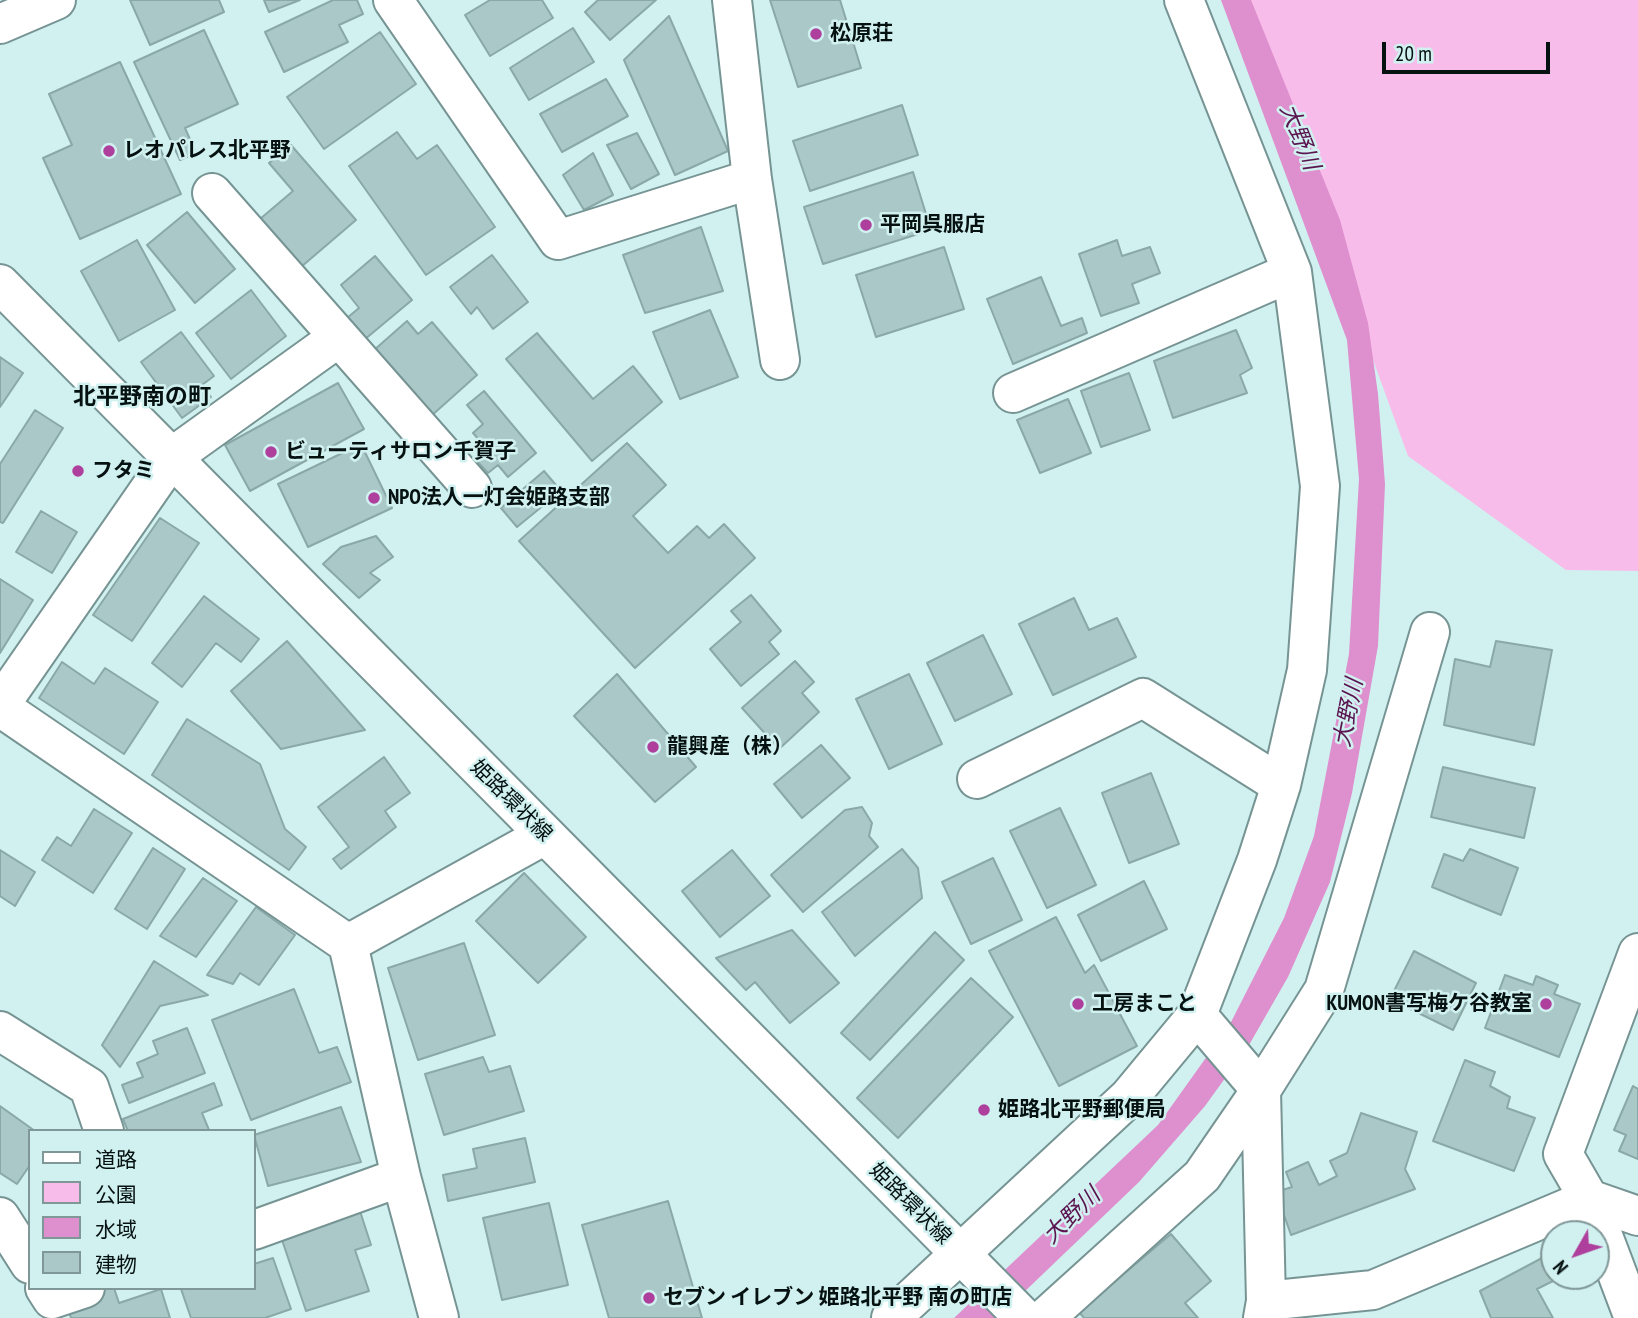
<!DOCTYPE html>
<html>
<head>
<meta charset="utf-8">
<style>
  body { margin:0 }
  #map { position:relative; width:1638px; height:1318px; overflow:hidden; background:#d1f1f0; font-family:"PT Sans Narrow","Noto Sans JP",sans-serif }
  canvas { display:block }
  .legend { position:absolute; left:28px; top:1129px; width:228px; height:161px; box-sizing:border-box; background:#d1f1f0; border:2px solid #809797; margin:0; padding:9px 12px; list-style:none; font-size:21px; color:#061111 }
  .legend li { display:flex; align-items:center; gap:14px; height:35px }
  .legend b { width:35px; border:2px solid #809797 }
  .north { position:absolute; left:1540px; top:1220px; width:70px; height:70px; box-sizing:border-box; background:#d1f1f0; border:2px solid #809797; border-radius:50%; rotate:230deg; font-size:19px; font-weight:700; line-height:28px; text-align:center; color:#061111 }
  .north::after { content:''; display:block; margin:auto; width:24px; height:32px; background:#ae3f9c; clip-path:polygon(50% 0,100% 100%,50% 72%,0 100%) }
  .scale { position:absolute; left:1382px; top:42px; width:168px; height:32px; box-sizing:border-box; border:4px solid #061111; border-top:0; padding-left:9px; font-size:21px; line-height:24px; white-space:nowrap; color:#061111; -webkit-text-stroke:5px #d1f1f0; paint-order:stroke }
</style>
</head>
<body>
<div id="map">
<canvas width="1638" height="1318"></canvas>
<ul class="legend">
<li><b style="height:9px;background:#fff"></b>道路</li>
<li><b style="height:19px;background:#f8bcea"></b>公園</li>
<li><b style="height:19px;background:#de8fcd"></b>水域</li>
<li><b style="height:19px;background:#a9c8c7"></b>建物</li>
</ul>
<div class="north">N</div>
<div class="scale">20 m</div>
</div>
<script>
const g = document.querySelector('canvas').getContext('2d');
g.lineJoin = 'round';
function fill(path, color) { g.fillStyle = color; g.fill(path, 'evenodd'); }
const toPath = rows => new Path2D(rows.map(r => 'M' + r).join(''));
function trace(path, color, width, dash) { g.strokeStyle = color; g.lineWidth = width; g.lineCap = dash ? 'butt' : 'round'; g.setLineDash(dash || []); g.stroke(path); }
function label(font, color, halo, rows, align = 'center') {
  g.font = font + ' "PT Sans Narrow","Noto Sans JP",sans-serif'; g.lineWidth = 5; g.setLineDash([]); g.textBaseline = 'middle'; g.strokeStyle = halo; g.fillStyle = color; for (const [text, x, y, turn = 0] of rows) {
    g.save(); g.translate(x, y); g.rotate((+turn || 0) * Math.PI / 180); g.textAlign = isNaN(turn) ? turn : align; if (halo) g.strokeText(text, 0, 0); g.fillText(text, 0, 0); g.restore();
  }
}
const green = toPath([
  [1242,0,1638,0,1638,571,1566,570,1408,456]
]);
const water = toPath([
  [1221,0,1251,0,1340,220,1368,323,1378,394,1385,484,1378,646,1352,793,1330,882,1288,977,1249,1045,1205,1106,1139,1182,997,1318,954,1318,1158,1125,1230,1024,1284,918,1314,836,1349,654,1359,479,1347,340]
]);
const building = toPath([
  [130,0,219,0,224,12,150,45,130,0],
  [264,0,300,0,269,12,264,0],
  [333,0,357,0,363,14,339,25,348,42,284,72,265,32,333,0],
  [490,0,542,0,553,18,490,56,465,15,490,0],
  [598,0,656,0,610,40,585,12,598,0],
  [770,0,840,0,861,68,798,87,770,0],
  [669,16,728,151,675,175,624,60,669,16],
  [573,28,594,62,529,100,510,68,573,28],
  [204,30,238,104,185,128,196,153,180,160,134,62,204,30],
  [380,32,416,84,324,149,287,97,380,32],
  [120,62,181,194,80,239,43,158,72,145,49,94,120,62],
  [606,79,628,116,562,152,540,114,606,79],
  [902,105,918,155,810,191,793,141,902,105],
  [397,132,417,159,437,145,495,227,426,275,349,166,397,132],
  [637,133,659,174,631,189,607,145,637,133],
  [291,145,356,220,301,267,260,219,293,191,269,163,291,145],
  [593,153,613,195,584,210,563,175,593,153],
  [913,172,931,230,823,264,804,207,913,172],
  [187,212,235,269,195,303,147,245,187,212],
  [701,227,723,291,645,313,623,255,701,227],
  [137,240,175,310,119,341,81,271,137,240],
  [1117,240,1122,256,1150,247,1160,273,1132,284,1139,303,1101,316,1079,254,1117,240],
  [944,247,964,309,876,337,856,275,944,247],
  [492,255,528,302,493,329,477,307,471,314,450,287,492,255],
  [375,256,412,300,364,340,347,318,359,308,341,285,375,256],
  [1041,277,1061,326,1082,318,1087,333,1013,364,987,299,1041,277],
  [251,290,286,336,231,379,196,333,251,290],
  [710,310,738,377,680,399,653,332,710,310],
  [407,321,418,334,432,322,477,375,430,417,373,351,407,321],
  [1236,330,1252,368,1240,375,1247,393,1173,418,1154,361,1236,330],
  [181,332,214,376,202,385,211,397,182,418,141,362,181,332],
  [537,333,593,399,633,366,662,402,592,461,506,359,537,333],
  [0,357,23,373,0,407,0,357],
  [1129,373,1150,430,1101,447,1081,391,1129,373],
  [338,383,364,429,250,491,225,445,338,383],
  [484,391,536,453,508,477,498,465,488,473,474,458,486,448,473,433,483,424,467,405,484,391],
  [1068,399,1091,453,1040,473,1017,420,1068,399],
  [35,410,63,428,3,523,0,522,0,464,35,410],
  [627,443,666,485,633,516,668,553,697,526,709,538,724,524,755,558,635,668,519,541,627,443],
  [361,444,392,508,308,547,278,484,361,444],
  [544,471,561,491,517,527,501,508,544,471],
  [41,511,77,532,52,573,16,552,41,511],
  [160,518,199,543,132,641,93,615,160,518],
  [376,536,393,557,370,573,380,580,359,598,323,564,341,547,376,536],
  [0,579,33,600,0,653,0,579],
  [751,595,781,631,769,642,779,654,741,686,710,649,741,622,731,611,751,595],
  [204,596,259,639,241,662,216,643,182,687,152,663,204,596],
  [1074,598,1089,630,1117,618,1136,657,1053,695,1019,624,1074,598],
  [983,635,1012,694,955,721,927,663,983,635],
  [287,641,365,730,281,749,231,691,287,641],
  [1496,641,1552,650,1534,745,1444,725,1455,659,1490,667,1496,641],
  [795,661,814,682,802,693,819,712,779,749,742,708,795,661],
  [62,662,94,684,105,668,158,702,124,754,39,698,62,662],
  [617,674,696,767,655,802,574,716,617,674],
  [909,674,942,744,889,769,856,699,909,674],
  [187,719,260,764,285,829,306,847,289,870,152,775,187,719],
  [821,745,850,778,802,818,774,784,821,745],
  [384,757,410,793,385,811,396,827,341,869,333,859,349,847,318,807,384,757],
  [1443,767,1535,788,1524,838,1431,817,1443,767],
  [1151,773,1179,844,1129,863,1102,793,1151,773],
  [862,807,872,823,869,836,878,847,803,912,771,875,845,810,862,807],
  [1060,808,1096,885,1047,908,1010,831,1060,808],
  [94,809,132,833,93,893,42,860,57,837,71,846,94,809],
  [153,848,185,869,147,929,115,909,153,848],
  [902,849,918,868,922,898,855,956,822,912,902,849],
  [1470,849,1518,868,1501,915,1432,887,1444,854,1463,861,1470,849],
  [0,850,35,872,15,906,0,896,0,850],
  [732,850,770,896,720,937,682,891,732,850],
  [993,858,1022,920,971,944,942,882,993,858],
  [524,873,586,937,538,983,476,921,524,873],
  [203,878,237,901,196,957,160,936,203,878],
  [1144,881,1167,929,1101,961,1078,915,1144,881],
  [256,907,295,935,259,985,240,973,233,984,207,975,256,907],
  [1056,917,1085,973,1094,965,1137,1046,1059,1086,989,951,1056,917],
  [792,930,839,983,790,1023,755,982,746,990,716,958,792,930],
  [935,932,964,960,870,1060,841,1033,935,932],
  [464,943,495,1035,418,1060,388,968,464,943],
  [1414,951,1476,983,1453,1030,1390,999,1414,951],
  [154,961,208,995,160,1006,120,1067,102,1045,154,961],
  [1505,975,1533,985,1536,976,1558,985,1554,994,1580,1004,1559,1057,1485,1028,1505,975],
  [971,978,1013,1017,898,1138,857,1098,971,978],
  [294,989,319,1053,337,1047,351,1082,251,1120,212,1020,294,989],
  [187,1028,205,1073,129,1103,122,1085,143,1077,137,1063,158,1054,153,1041,187,1028],
  [483,1057,489,1072,510,1066,524,1111,444,1135,425,1074,483,1057],
  [1465,1060,1495,1072,1490,1086,1510,1097,1507,1108,1535,1118,1514,1171,1433,1141,1465,1060],
  [214,1083,222,1105,202,1113,209,1130,128,1131,123,1119,214,1083],
  [1633,1086,1638,1089,1638,1159,1619,1151,1626,1135,1614,1130,1633,1086],
  [0,1106,35,1131,30,1131,30,1165,17,1184,0,1173,0,1106],
  [341,1107,361,1162,268,1186,254,1135,341,1107],
  [1361,1113,1417,1132,1405,1169,1415,1189,1291,1235,1276,1192,1292,1187,1286,1172,1308,1162,1319,1185,1337,1176,1330,1161,1347,1153,1361,1113],
  [525,1138,535,1182,448,1201,443,1175,477,1168,473,1149,525,1138],
  [668,1201,702,1318,609,1318,582,1225,668,1201],
  [549,1203,568,1285,502,1300,483,1218,549,1203],
  [359,1208,371,1245,355,1250,369,1291,306,1311,280,1234,359,1208],
  [1171,1234,1211,1281,1185,1303,1198,1318,1084,1318,1079,1312,1171,1234],
  [273,1258,291,1309,265,1318,191,1318,181,1289,254,1288,254,1264,273,1258],
  [1542,1258,1553,1281,1537,1289,1553,1318,1491,1318,1480,1291,1542,1258],
  [107,1288,114,1288,119,1303,161,1289,170,1318,71,1318,66,1302,107,1288]
]);
const street = toPath([
  [393,0,558,240,752,179],
  [732,0,752,179,780,360],
  [0,24,56,0],
  [212,193,472,488],
  [1013,393,1292,272],
  [0,705,172,457,339,337],
  [0,707,348,944,401,1177,254,1230],
  [977,779,1143,698,1281,785],
  [348,944,545,835],
  [1197,1015,1261,1090,1266,1301,1263,1318],
  [0,1031,89,1087,104,1131],
  [401,1177,439,1318],
  [0,1217,30,1264],
  [45,1288,52,1299,85,1288],
  [1266,1301,1373,1290,1589,1199,1638,1216],
  [891,1318,1129,1097,1197,1015,1257,860,1281,785,1307,670,1320,486,1292,272,1184,0],
  [1045,1318,1202,1176,1261,1090,1324,990,1430,632],
  [1634,1318,1589,1199,1563,1154,1638,953]
]);
const secondary = toPath([
  [0,284,1024,1318]
]);
const markers = [
  [816,34,7,"#ae3f9c"],
  [109,151,7,"#ae3f9c"],
  [866,225,7,"#ae3f9c"],
  [271,452,7,"#ae3f9c"],
  [78,471,7,"#ae3f9c"],
  [374,498,7,"#ae3f9c"],
  [653,747,7,"#ae3f9c"],
  [1078,1004,7,"#ae3f9c"],
  [1546,1004,7,"#ae3f9c"],
  [984,1110,7,"#ae3f9c"],
  [649,1298,7,"#ae3f9c"]
];
const poiNames = [
  ["松原荘",830,34],
  ["レオパレス北平野",123,151],
  ["平岡呉服店",880,225],
  ["ビューティサロン千賀子",285,452],
  ["フタミ",92,471],
  ["NPO法人一灯会姫路支部",388,498],
  ["龍興産（株）",667,747],
  ["工房まこと",1092,1004],
  ["KUMON書写梅ケ谷教室",1532,1004,"right"],
  ["姫路北平野郵便局",998,1110],
  ["セブン イレブン 姫路北平野 南の町店",663,1298]
];
const streetNames = [
  ["姫路環状線",511,801,45],
  ["姫路環状線",910,1204,45]
];
const waterNames = [
  ["大野川",1299,137,68],
  ["大野川",1349,713,-79],
  ["大野川",1072,1216,-44]
];
const neighbourhoodNames = [
  ["北平野南の町",142,397]
];
fill(green, '#f8bcea');
fill(water, '#de8fcd');
fill(building, '#a9c8c7');
trace(building, '#8aa8a7', 2);
trace(street, '#769493', 42);
trace(secondary, '#769493', 42);
trace(street, '#fff', 38);
trace(secondary, '#fff', 38);
for (const [x, y, r, color] of markers) { const dot = new Path2D(); dot.arc(x, y, r, 0, 2 * Math.PI); g.fillStyle = color; g.fill(dot); trace(dot, '#d1f1f0', 2.5); }
label('bold 21px', '#061111', '#d1f1f0', poiNames, 'left');
label('21px', '#061111', '#d1f1f0', streetNames);
label('italic 23px', '#5a144f', '#d1f1f0', waterNames);
label('bold 23px', '#061111', '#d1f1f0', neighbourhoodNames);
</script>
</body>
</html>
